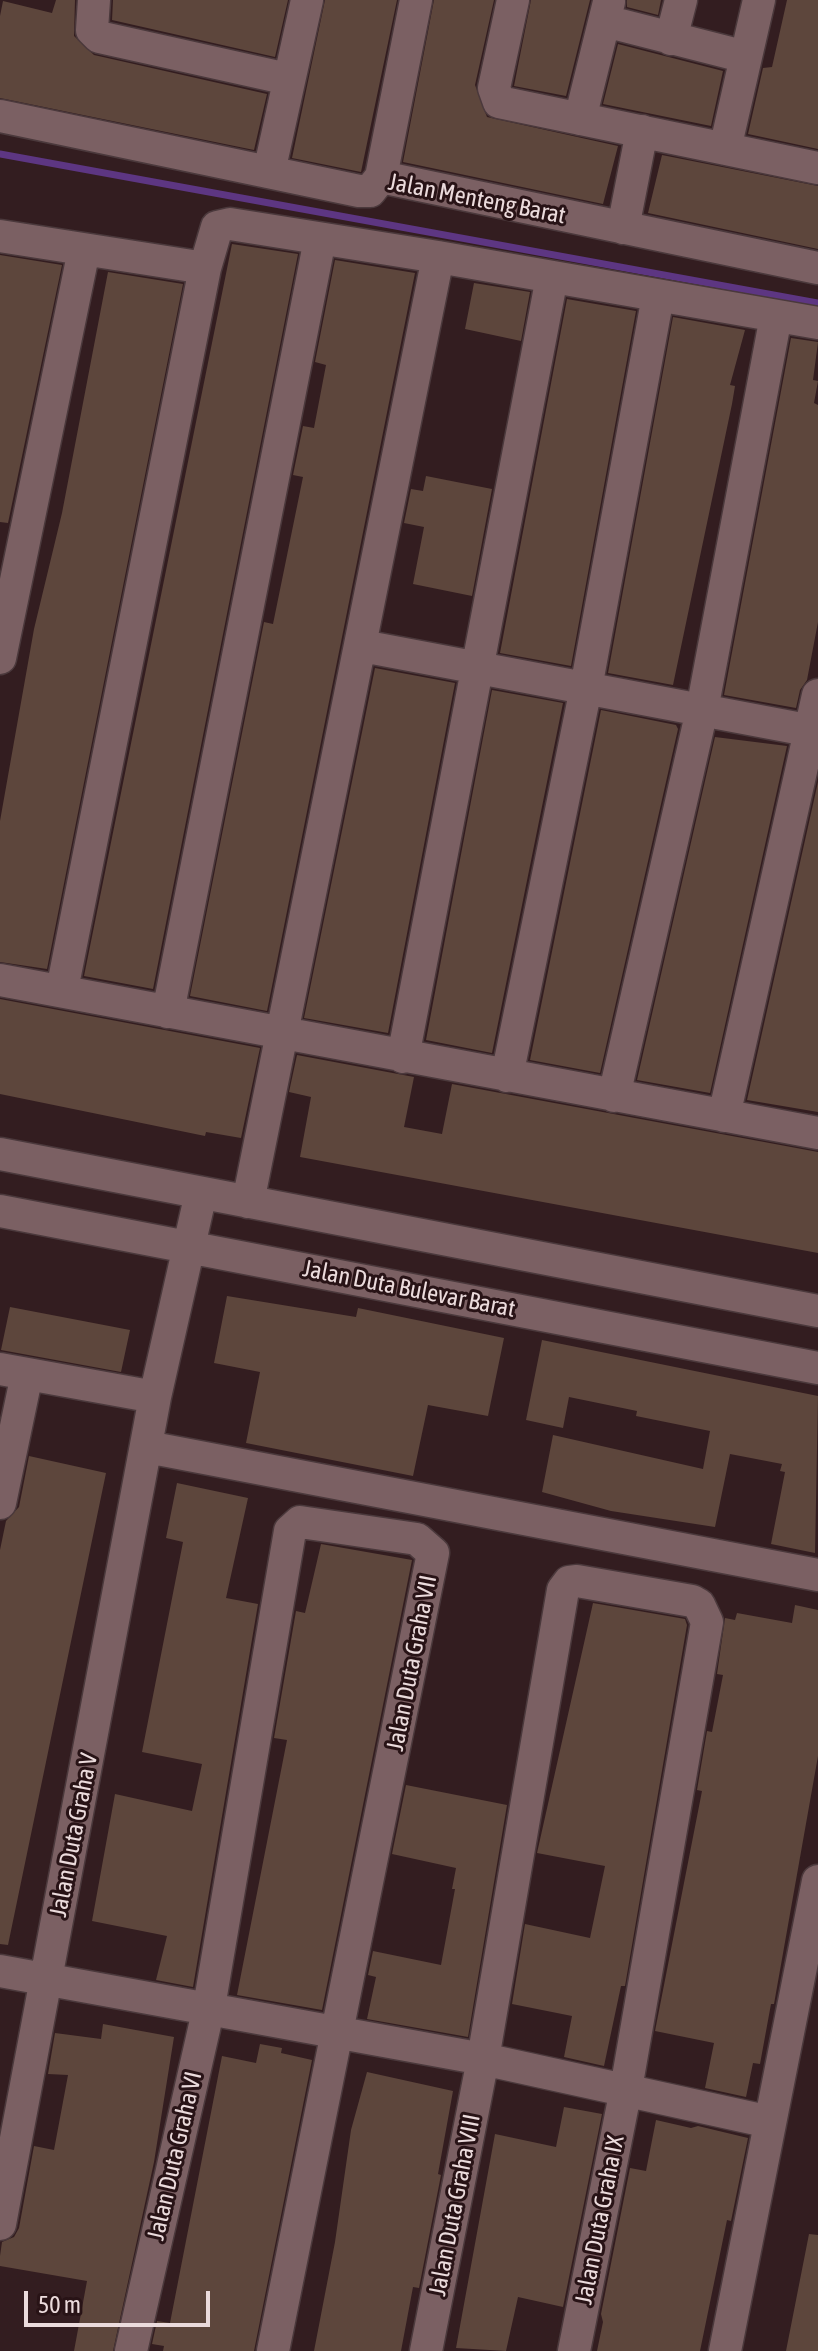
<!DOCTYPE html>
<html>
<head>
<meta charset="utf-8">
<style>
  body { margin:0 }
  #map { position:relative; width:818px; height:2351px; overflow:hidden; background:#331d20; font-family:"Asap Condensed",sans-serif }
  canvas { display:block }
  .scale { position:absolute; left:24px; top:2291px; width:186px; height:36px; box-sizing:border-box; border:4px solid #ebdbdc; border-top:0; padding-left:10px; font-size:24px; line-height:28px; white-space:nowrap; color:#ebdbdc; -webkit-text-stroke:6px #281316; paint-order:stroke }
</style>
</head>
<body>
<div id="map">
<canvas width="818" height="2351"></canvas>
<div class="scale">50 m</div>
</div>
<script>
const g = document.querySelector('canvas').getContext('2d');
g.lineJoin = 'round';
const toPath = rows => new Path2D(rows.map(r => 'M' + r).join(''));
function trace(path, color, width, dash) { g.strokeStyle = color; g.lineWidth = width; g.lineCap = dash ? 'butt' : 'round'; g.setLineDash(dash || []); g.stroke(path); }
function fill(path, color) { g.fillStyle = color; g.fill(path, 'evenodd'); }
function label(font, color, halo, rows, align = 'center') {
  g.font = font + ' "Asap Condensed",sans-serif'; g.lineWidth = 6; g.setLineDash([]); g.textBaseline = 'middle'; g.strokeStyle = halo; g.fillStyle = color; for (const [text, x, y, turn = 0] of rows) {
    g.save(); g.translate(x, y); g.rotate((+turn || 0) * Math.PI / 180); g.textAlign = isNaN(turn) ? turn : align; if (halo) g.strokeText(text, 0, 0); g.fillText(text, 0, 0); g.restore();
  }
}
const stream = toPath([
  [0,154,818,303]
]);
const building = toPath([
  [56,0,75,0,74,36,94,55,267,94,254,150,0,98,0,16,3,1,52,13],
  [113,0,288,0,275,57,112,20],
  [325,0,397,0,361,172,292,158],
  [434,0,494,0,475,85,487,117,618,146,603,204,403,162],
  [531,0,590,0,566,96,514,86],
  [627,0,661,0,658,15,627,7],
  [787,0,818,0,818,149,748,134,763,68,772,67],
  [618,44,723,71,711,126,603,104],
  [662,155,818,186,818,249,648,213],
  [232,244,298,254,153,989,84,976],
  [0,255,62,265,8,523,0,522],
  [335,260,415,273,267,1011,190,996,264,622,273,624,303,477,293,475,303,426,314,428,326,365,315,362],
  [108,272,183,284,47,969,0,962,0,821,34,629,62,513],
  [474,283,530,292,521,341,465,329],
  [567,299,636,311,571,666,500,653],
  [673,317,745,330,730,385,735,386,732,404,673,685,608,673],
  [791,338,818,342,813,380,818,381,814,403,818,405,818,622,807,680,800,690,796,708,724,695],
  [426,476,492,489,472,596,413,584,424,527,404,523,411,489,423,491],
  [375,668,455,683,388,1033,304,1018],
  [492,690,563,703,492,1053,426,1040],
  [601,710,676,725,678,729,600,1073,530,1060],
  [715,737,787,746,710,1093,637,1080],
  [818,782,818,1112,747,1100],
  [0,999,260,1048,241,1138,206,1132,205,1136,0,1094],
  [297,1055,414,1077,404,1127,442,1134,452,1084,818,1152,818,1253,300,1157,311,1097,289,1092],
  [227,1296,356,1317,358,1308,504,1338,488,1416,428,1405,413,1476,246,1443,260,1372,214,1363],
  [10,1307,130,1330,121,1372,1,1350],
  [542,1340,818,1396,815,1553,771,1544,785,1472,780,1471,782,1464,730,1454,715,1527,611,1511,542,1492,553,1435,703,1469,710,1431,636,1416,637,1411,569,1397,563,1428,526,1420],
  [29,1456,106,1473,8,1945,0,1944,0,1550,6,1521,19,1507],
  [177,1483,248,1498,226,1598,258,1604,193,1987,156,1980,167,1936,92,1921,115,1794,192,1811,202,1764,142,1752,183,1542,166,1538],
  [321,1544,412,1560,322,2010,237,1995,287,1740,274,1738,296,1611,305,1613],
  [593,1603,685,1619,687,1625,625,1986,621,1986,604,2066,564,2057,572,2016,512,2004,525,1924,590,1938,605,1866,537,1853],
  [795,1605,818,1610,818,1756,774,2004,771,2004,760,2064,753,2063,746,2097,705,2088,714,2043,655,2031,702,1791,697,1790,707,1731,712,1732,723,1675,717,1674,725,1618,735,1620,737,1613,792,1623],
  [406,1785,507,1805,468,2037,367,2019,376,1977,368,1975,373,1951,441,1965,455,1889,452,1889,456,1868,392,1854],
  [103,2024,174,2037,154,2162,113,2351,74,2351,87,2281,0,2266,0,2256,2,2242,14,2237,19,2228,34,2146,54,2150,68,2075,48,2074,55,2033,101,2039],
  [260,2044,282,2048,281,2053,312,2060,254,2351,163,2351,164,2346,152,2344,157,2321,170,2323,222,2056,256,2063],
  [367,2072,453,2091,438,2174,441,2175,419,2288,413,2287,401,2351,314,2351,335,2242,351,2130],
  [564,2107,602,2114,563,2307,518,2297,506,2351,456,2348,495,2134,556,2147],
  [656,2120,691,2128,698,2126,748,2138,731,2221,727,2220,700,2351,597,2351,603,2322,601,2314,630,2168,646,2171],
  [809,2234,818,2235,818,2351,786,2351]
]);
const minor = toPath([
  [94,0,92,30,99,37,288,79],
  [513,0,494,88,499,102,818,168],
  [605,21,746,57],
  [671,39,681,0],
  [0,116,359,191,370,191,381,177,818,268],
  [580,119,609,2],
  [725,149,759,0],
  [269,172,307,0],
  [381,177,416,0],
  [623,228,642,131],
  [0,236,205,268],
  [362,646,818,732],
  [0,658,84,250],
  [0,980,818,1133],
  [62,990,205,268,217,227,230,224,438,257,818,323],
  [168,1012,320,239],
  [403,1057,552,277],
  [507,1076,586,688,658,296],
  [614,1096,702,710,776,316],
  [724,1116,818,695],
  [0,1154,818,1311],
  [248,1202,438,257],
  [0,1211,818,1368],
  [0,1369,155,1397],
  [147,1447,818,1575],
  [0,1503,27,1374],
  [0,1971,483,2059,770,2122],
  [0,2224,155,1397,201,1193],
  [131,2351,209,2007,290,1531,300,1522,417,1539,433,1553,273,2351],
  [426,2351,483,2059,563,1590,569,1582,577,1581,692,1601,699,1605,707,1622,626,2089,574,2351],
  [725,2351,818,1881]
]);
const streetNames = [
  ["Jalan Menteng Barat",477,199,11],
  ["Jalan Duta Bulevar Barat",409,1289,11],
  ["Jalan Duta Graha VII",412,1663,-79],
  ["Jalan Duta Graha V",74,1835,-79],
  ["Jalan Duta Graha VI",175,2156,-77],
  ["Jalan Duta Graha VIII",455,2205,-79],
  ["Jalan Duta Graha IX",600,2220,-79]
];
trace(stream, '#5d3682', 7);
fill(building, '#5d463c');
trace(minor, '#4b393c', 35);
trace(minor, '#7b6063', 32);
label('24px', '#ebdbdc', '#281316', streetNames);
</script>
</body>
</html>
